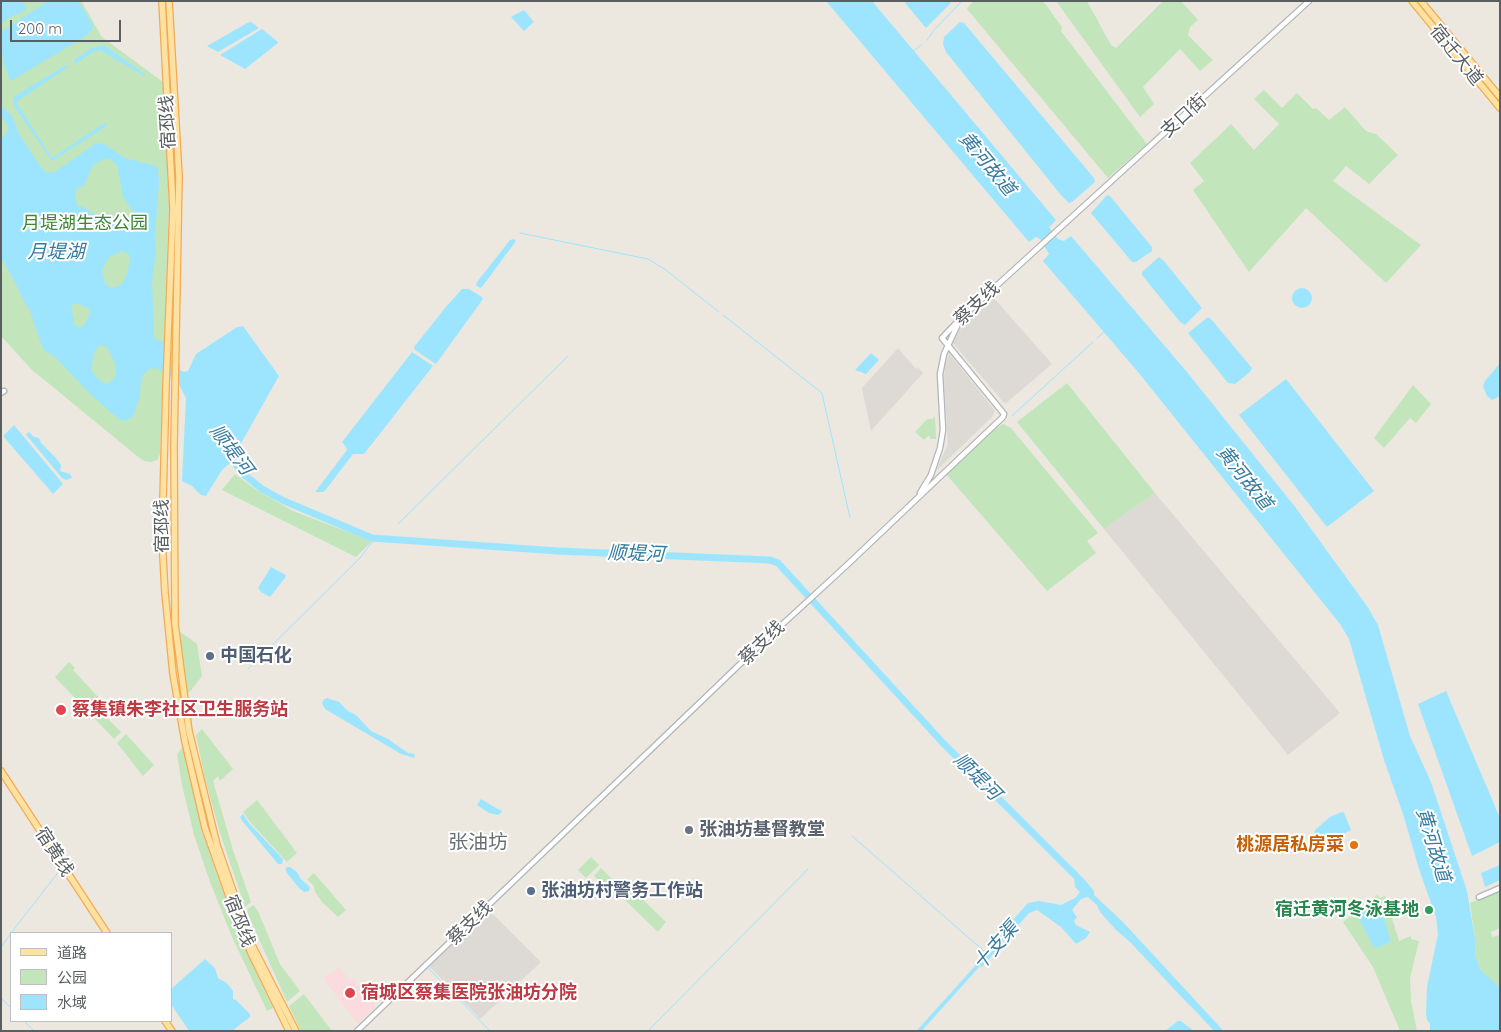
<!DOCTYPE html>
<html>
<head>
<meta charset="utf-8">
<style>
  body { margin:0 }
  #map { position:relative; width:1501px; height:1032px; overflow:hidden; background:#ece8e0; font-family:Quicksand,"Noto Sans SC",sans-serif }
  canvas { display:block }
  .frame { position:absolute; inset:0; border:2px solid #595e61; pointer-events:none }
  .legend { position:absolute; left:10px; top:932px; width:162px; height:90px; box-sizing:border-box; background:#fff; border:1px solid #bdbfc0; margin:0; padding:6px 9px; list-style:none; font-size:15px; color:#595e61 }
  .legend li { display:flex; align-items:center; gap:10px; height:25px }
  .legend b { width:25px; border:1px solid #bdbfc0 }
  .scale { position:absolute; left:10px; top:20px; width:111px; height:22px; box-sizing:border-box; border:2px solid #595e61; border-top:0; padding-left:6px; font-size:15px; line-height:18px; white-space:nowrap; color:#595e61; -webkit-text-stroke:4px #fff; paint-order:stroke }
</style>
</head>
<body>
<div id="map">
<canvas width="1501" height="1032"></canvas>
<div class="frame"></div>
<ul class="legend">
<li><b style="height:6px;background:#ffe1a2"></b>道路</li>
<li><b style="height:14px;background:#c2e5bc"></b>公园</li>
<li><b style="height:14px;background:#9de5ff"></b>水域</li>
</ul>
<div class="scale">200 m</div>
</div>
<script>
const g = document.querySelector('canvas').getContext('2d');
g.lineJoin = 'round';
function fill(path, color) { g.fillStyle = color; g.fill(path, 'evenodd'); }
const toPath = rows => new Path2D(rows.map(r => 'M' + r).join(''));
function trace(path, color, width, dash) { g.strokeStyle = color; g.lineWidth = width; g.lineCap = dash ? 'butt' : 'round'; g.setLineDash(dash || []); g.stroke(path); }
function label(font, color, halo, rows, align = 'center') {
  g.font = font + ' Quicksand,"Noto Sans SC",sans-serif'; g.lineWidth = 4; g.setLineDash([]); g.textBaseline = 'middle'; g.strokeStyle = halo; g.fillStyle = color; for (const [text, x, y, turn = 0] of rows) {
    g.save(); g.translate(x, y); g.rotate((+turn || 0) * Math.PI / 180); g.textAlign = isNaN(turn) ? turn : align; if (halo) g.strokeText(text, 0, 0); g.fillText(text, 0, 0); g.restore();
  }
}
const industrial = toPath([
  [994,298,1052,364,1005,404,952,342,963,325],
  [898,348,916,369,918,367,923,373,871,431,862,388],
  [949,353,995,411,992,417,936,471,948,444,944,380,945,364],
  [1155,493,1340,713,1288,755,1104,529],
  [488,909,541,962,480,1019,429,966]
]);
const medical = toPath([
  [339,967,350,980,353,978,376,1006,357,1023,323,978]
]);
const green = toPath([
  [1,1,81,1,102,37,163,82,169,205,160,454,157,460,151,462,144,461,137,456,31,369,1,336],
  [973,1,1043,1,1062,27,1061,31,1147,144,1108,178,967,9],
  [1056,1,1087,1,1111,45,1116,48,1163,1,1181,1,1198,20,1190,27,1188,35,1213,60,1200,71,1180,49,1143,87,1154,104,1140,117],
  [1264,90,1282,108,1297,93,1313,109,1316,108,1329,120,1345,107,1366,131,1376,134,1398,155,1369,184,1346,166,1333,181,1421,245,1386,283,1306,208,1249,272,1193,190,1204,181,1190,163,1231,124,1254,150,1279,124,1254,99],
  [1067,383,1155,493,1104,529,1017,422],
  [1413,385,1431,404,1416,423,1410,418,1384,448,1374,438],
  [933,417,935,417,936,439,930,439,930,436,928,436,924,440,915,432,927,419,933,419],
  [1003,424,1011,428,1098,533,1087,541,1096,553,1047,591,946,474,996,428],
  [235,474,255,489,293,511,372,541,356,557,222,490],
  [179,631,197,644,202,676,188,694],
  [69,662,75,668,73,670,100,699,94,705,121,732,114,739,55,677],
  [202,729,233,769,220,781,218,776,213,781,233,850,251,902,245,907,220,833,205,779,196,735],
  [126,734,154,765,143,776,117,743],
  [183,747,201,822,217,875,248,955,273,1008,267,1011,232,937,210,882,194,835,182,785,177,754],
  [257,800,297,853,287,862,250,822,243,812],
  [591,857,599,865,586,878,578,870],
  [601,868,618,885,610,892,594,876],
  [314,873,346,910,338,917,323,903,315,892,314,886,307,879],
  [633,890,666,922,658,932,625,900],
  [1500,891,1500,923,1498,929,1491,932,1492,937,1500,935,1500,988,1498,989,1480,969,1475,954,1476,945,1470,903],
  [1377,895,1380,898,1385,896,1399,941,1411,936,1411,939,1419,941,1410,978,1411,1001,1417,1031,1400,1031,1373,967,1343,922],
  [253,905,258,911,280,964,300,991,287,1002,247,912,248,909],
  [304,994,332,1031,301,1031,289,1006]
]);
const water = toPath([
  [1,1,22,1,27,10,10,17,1,24],
  [48,1,78,1,93,25,92,30,86,36,11,81,5,68,1,47,1,32],
  [826,1,872,1,1056,220,1049,227,1058,239,1064,241,1071,236,1187,372,1296,508,1367,606,1378,625,1410,736,1431,782,1467,891,1476,945,1475,954,1480,969,1500,988,1500,1031,1430,1031,1430,1023,1427,1020,1426,1013,1427,987,1438,934,1436,917,1419,869,1403,814,1384,760,1349,639,1340,624,1138,372,1043,261,1049,254,1040,239,1036,237,1029,242],
  [907,1,949,1,951,3,926,28,905,3],
  [524,10,534,22,524,31,511,17],
  [249,22,251,22,259,28,218,52,207,46],
  [960,22,964,23,1094,178,1095,182,1072,202,1069,203,1060,194,946,52,943,44,944,37],
  [262,29,277,41,278,43,245,69,220,55],
  [104,45,142,72,145,75,144,76,100,50,93,52,77,63,74,62,74,60,92,48],
  [66,65,68,67,16,102,52,158,103,124,108,123,105,127,52,161,15,107,13,101,15,96],
  [1,106,12,116,20,136,43,170,46,172,52,173,56,171,96,143,104,144,125,158,156,166,158,168,159,182,155,235,156,251,152,280,154,338,165,343,180,365,180,370,184,372,188,371,196,354,237,327,243,326,279,376,230,463,222,470,206,496,201,495,192,486,182,481,186,398,177,381,159,369,152,368,148,370,141,378,140,396,133,416,126,421,120,420,89,393,56,358,43,349,30,311,22,298,18,288,1,257,1,140,9,128,1,115],
  [104,159,110,159,117,165,123,197,135,214,135,220,129,224,123,224,93,214,84,207,77,206,75,194,77,188,84,186,93,165],
  [122,251,130,255,128,271,124,281,119,286,111,288,105,284,102,271,107,260,111,256],
  [73,304,79,304,91,310,85,324,82,327,77,327,74,324,74,319,71,309],
  [100,345,107,347,116,366,116,374,114,379,107,384,99,380,91,370,94,352],
  [1107,195,1110,196,1152,247,1152,251,1136,262,1132,262,1091,213],
  [514,239,516,241,482,287,480,288,476,285,477,282,510,240],
  [1159,257,1164,261,1202,308,1185,325,1180,322,1142,275,1142,272],
  '1292 298a10 10 0 1 1 20 0a10 10 0 1 1-20 0Z',
  [462,289,469,289,482,297,483,299,436,364,415,350,414,347,445,308],
  [1208,317,1211,319,1252,368,1250,372,1235,384,1228,383,1188,333],
  [412,352,433,366,364,454,353,454,324,492,315,492,347,450,346,447,342,442],
  [871,353,879,360,866,374,855,370],
  [1500,363,1500,396,1492,400,1487,396,1483,386,1485,381],
  [1286,379,1374,491,1327,527,1239,415],
  [14,425,63,484,53,494,3,436],
  [29,432,34,437,39,438,41,443,56,458,61,465,60,471,70,474,72,478,66,480,62,478,28,437,26,434],
  [271,567,286,575,285,578,270,597,261,592,258,588],
  [1446,691,1500,818,1500,842,1472,856,1418,704],
  [327,698,339,702,348,711,356,715,371,731,388,739,408,753,415,754,414,758,401,754,325,709,322,703,324,699],
  [481,799,496,808,502,811,501,813,498,815,489,813,477,805],
  [1342,812,1344,813,1351,830,1325,843,1319,841,1314,835,1315,830,1330,817],
  [243,814,249,823,283,859,282,864,278,864,243,822,240,817],
  [1500,865,1500,880,1485,887,1481,873],
  [287,867,290,867,297,872,301,879,310,887,309,891,304,892,299,888,287,873,285,869],
  [1072,867,1084,879,1094,891,1094,895,1122,921,1196,1001,1190,1006,1131,943,1115,929,1100,912,1097,905,1088,897,1081,899,1072,910,1077,917,1074,921,1076,925,1090,932,1086,938,1076,944,1061,927,1037,910,1029,913,982,967,976,961,1028,903,1039,901,1061,905,1075,898,1080,892,1075,887,1074,877,1068,871],
  [1377,901,1380,906,1391,941,1377,948,1373,946,1358,916],
  [205,959,215,968,218,978,227,983,233,991,233,999,236,1000,250,1014,250,1017,232,1031,189,1031,171,1004,171,989],
  [1178,1021,1181,1021,1194,1031,1165,1031]
]);
const stream = toPath([
  [927,40,934,30,962,1],
  [912,52,921,45],
  [520,233,648,259,666,270,719,312],
  [723,315,822,393,850,518],
  [1097,338,1104,332],
  [1012,416,1093,342],
  [398,524,568,356],
  [248,669,360,558,375,538],
  [852,836,985,952],
  [11,933,60,870],
  [1,947,11,933],
  [428,968,490,1031],
  [1,998,11,1008],
  [24,1021,34,1031],
  [648,1031,808,869]
]);
const canal = toPath([
  [919,1031,982,961]
]);
const river = toPath([
  [227,452,243,474,262,489,284,501,372,538,558,551,770,560,778,563,943,743,1075,875],
  [1187,997,1219,1031]
]);
const minor = toPath([
  [1,393,4,391],
  [920,493,931,475,940,448,943,430,940,374,944,354,958,324],
  [1479,897,1500,888],
  [357,1031,761,644,847,565,1003,417,1004,414,942,338,960,319,1309,1]
]);
const major = toPath([
  [162,1,173,209,166,386,162,538,165,593,173,674,185,742,205,828,231,902,251,953,289,1031],
  [169,1,179,176,174,446,175,624,189,731,217,845,251,943,296,1031],
  [1412,1,1500,108],
  [1421,1,1500,97],
  [1,771,107,933],
  [165,1021,172,1031]
]);
const markers = [
  [210,656,5,"#5c6f8a"],
  [61,710,6,"#e0444e"],
  [689,830,5,"#6b7280"],
  [1354,845,5,"#e8710a"],
  [531,891,5,"#5c6f8a"],
  [1429,910,5,"#2e9e5b"],
  [350,993,6,"#e0444e"]
];
const streetNames = [
  ["宿迁大道",1456,55,51],
  ["支口街",1184,116,-42],
  ["宿邳线",168,122,-93],
  ["蔡支线",977,304,-43],
  ["宿邳线",163,526,-90],
  ["蔡支线",762,643,-44],
  ["宿黄线",54,852,57],
  ["宿邳线",239,921,69],
  ["蔡支线",470,923,-44]
];
const parkNames = [
  ["月堤湖生态公园",85,224]
];
const serviceNames = [
  ["中国石化",220,656],
  ["张油坊村警务工作站",541,891]
];
const healthNames = [
  ["蔡集镇朱李社区卫生服务站",72,710],
  ["宿城区蔡集医院张油坊分院",361,993]
];
const worshipNames = [
  ["张油坊基督教堂",699,830]
];
const foodNames = [
  ["桃源居私房菜",1344,845]
];
const leisureNames = [
  ["宿迁黄河冬泳基地",1419,910]
];
const waterNames = [
  ["黄河故道",987,164,50],
  ["月堤湖",56,252],
  ["顺堤河",231,450,53],
  ["黄河故道",1244,478,51],
  ["顺堤河",636,554,2],
  ["顺堤河",977,777,45],
  ["黄河故道",1433,845,73],
  ["十支渠",996,946,-48]
];
const quarterNames = [
  ["张油坊",478,843]
];
fill(industrial, '#dddad5');
fill(medical, '#fbdbdd');
fill(green, '#c2e5bc');
fill(water, '#9de5ff');
trace(stream, '#9de5ff', 1);
trace(canal, '#9de5ff', 4);
trace(river, '#9de5ff', 7);
trace(minor, '#b1b5b8', 7);
trace(major, '#f2ab54', 8);
trace(minor, '#fff', 4.5);
trace(major, '#ffe1a2', 5.5);
for (const [x, y, r, color] of markers) { const dot = new Path2D(); dot.arc(x, y, r, 0, 2 * Math.PI); g.fillStyle = color; g.fill(dot); trace(dot, '#fff', 2); }
label('18px', '#595e61', '#fff', streetNames);
label('18px', '#3e8534', '#fff', parkNames);
label('bold 18px', '#4e5e75', '#fff', serviceNames, 'left');
label('bold 18px', '#be3a42', '#fff', healthNames, 'left');
label('bold 18px', '#5b616d', '#fff', worshipNames, 'left');
label('bold 18px', '#c56008', '#fff', foodNames, 'right');
label('bold 18px', '#27864d', '#fff', leisureNames, 'right');
label('italic 19px', '#377b9f', '#fff', waterNames);
label('20px', '#6a7073', '#fff', quarterNames);
</script>
</body>
</html>
